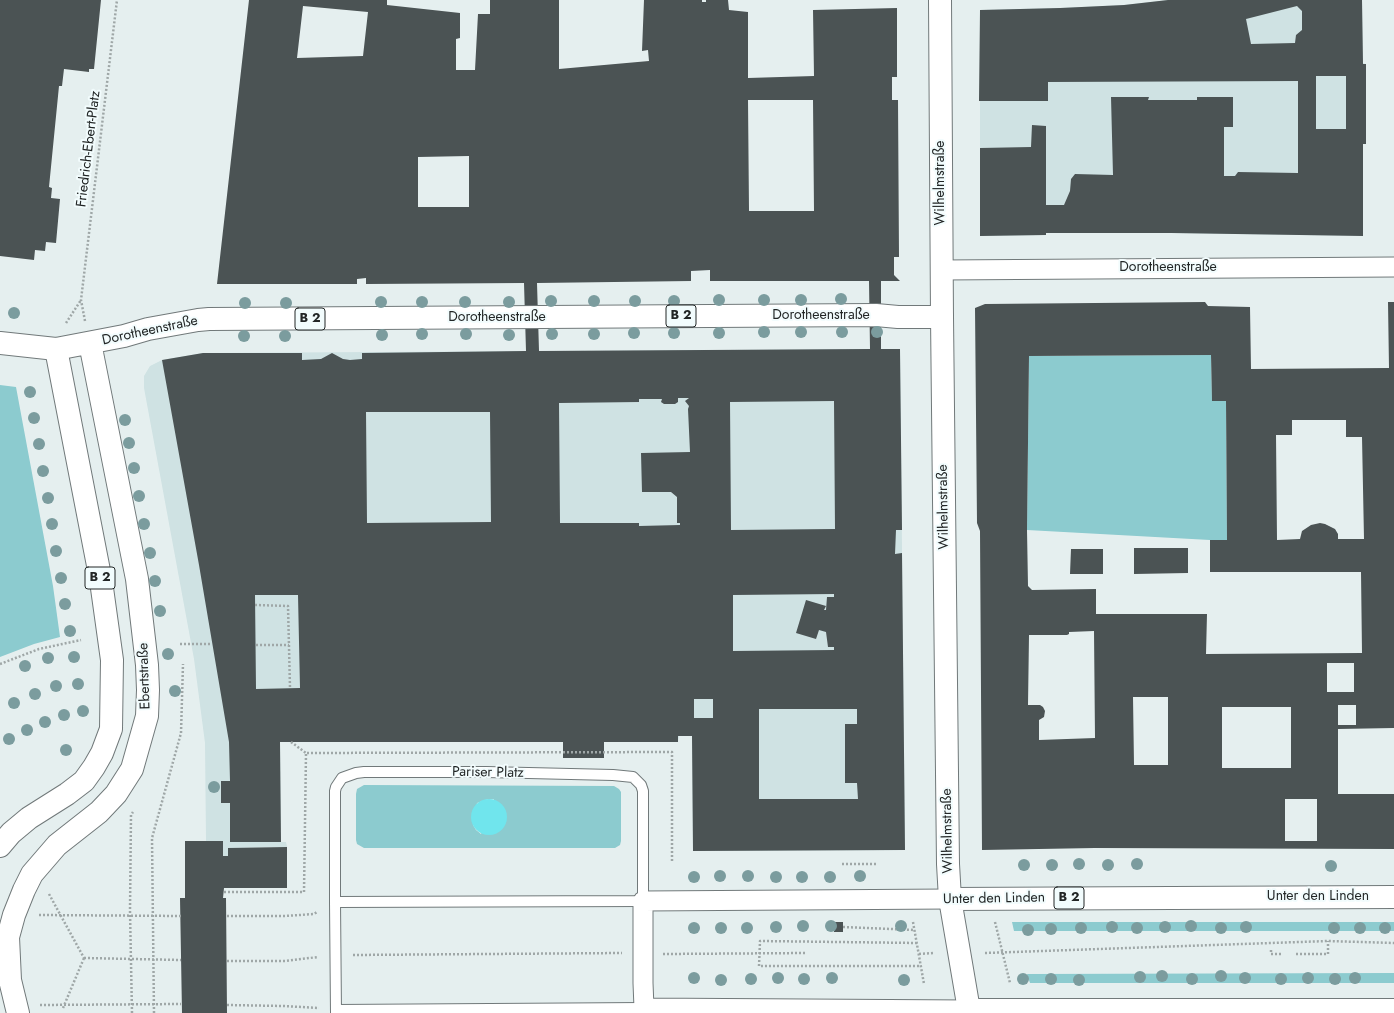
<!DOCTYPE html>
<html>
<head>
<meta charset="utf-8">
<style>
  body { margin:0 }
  canvas { display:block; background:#e5efef }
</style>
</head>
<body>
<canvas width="1394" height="1013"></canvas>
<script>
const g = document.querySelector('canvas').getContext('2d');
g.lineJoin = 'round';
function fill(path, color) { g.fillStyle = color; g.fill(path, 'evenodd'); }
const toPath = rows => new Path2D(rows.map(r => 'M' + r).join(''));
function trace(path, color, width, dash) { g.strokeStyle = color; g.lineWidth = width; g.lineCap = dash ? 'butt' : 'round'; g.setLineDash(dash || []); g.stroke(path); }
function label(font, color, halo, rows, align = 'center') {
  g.font = font + ' Jost,sans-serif'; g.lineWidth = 4; g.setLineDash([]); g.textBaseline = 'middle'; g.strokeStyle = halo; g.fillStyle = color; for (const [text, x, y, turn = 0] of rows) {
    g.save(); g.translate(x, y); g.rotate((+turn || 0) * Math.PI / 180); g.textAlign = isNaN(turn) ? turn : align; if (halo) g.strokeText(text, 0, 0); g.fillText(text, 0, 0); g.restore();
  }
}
const built = toPath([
  [1168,0,1362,0,1363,63,1366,64,1366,144,1363,144,1363,236,1171,233,1046,233,1046,235,980,236,980,10,1060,8,1124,5],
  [900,349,905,850,693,851,692,736,679,736,678,742,280,742,281,842,286,842,287,847,228,848,228,856,223,856,223,841,206,841,205,743,194,659,144,388,144,376,150,366,162,360,203,353]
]);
const green = toPath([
  [1211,355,1212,401,1226,401,1227,540,1210,540,1027,530,1029,356],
  [0,385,16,387,53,586,60,637,34,644,0,657],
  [364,785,614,786,619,789,621,792,621,841,620,845,615,848,364,848,357,844,356,840,356,794,357,789],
  [488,799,494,799,481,834,476,830,473,825,477,803],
  [1012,922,1394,922,1394,931,1014,931],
  [1394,973,1394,983,1030,983,1027,974]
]);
const water = toPath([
  '471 817a18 18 0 1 1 36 0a18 18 0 1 1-36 0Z'
]);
const building = toPath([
  [0,0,101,0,94,69,89,69,89,72,64,69,62,86,59,86,49,187,52,188,51,198,60,199,56,243,46,242,45,251,35,250,34,260,0,256],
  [249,0,387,0,387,5,460,13,460,38,456,39,456,70,475,70,478,14,490,14,490,0,559,0,559,69,649,61,648,50,642,51,644,0,702,0,702,2,706,2,706,0,728,0,729,10,748,12,748,78,814,76,813,10,897,8,897,77,892,77,892,100,898,100,899,257,894,257,894,275,900,281,881,281,881,349,900,349,902,530,896,530,895,554,902,553,905,850,693,851,692,736,678,736,678,742,604,742,604,758,563,758,563,742,280,742,281,842,230,842,230,803,221,803,221,781,230,781,229,742,199,565,162,360,203,353,302,353,302,360,321,359,332,353,343,359,350,360,362,359,362,353,526,351,524,283,366,284,366,278,357,279,357,284,217,284],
  [303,6,368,12,363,56,297,58],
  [748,100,813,100,814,211,749,211],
  [469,156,469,207,418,207,418,157],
  [710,270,710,281,869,281,870,349,539,351,537,283,691,281,691,271],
  [678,398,689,398,685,401,689,406,688,409,690,452,641,453,642,492,671,492,677,497,677,523,680,523,680,525,639,526,639,523,560,523,559,403,639,402,639,399,662,399,661,402,664,404,675,404,678,402],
  [834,401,835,529,731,530,730,402],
  [366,412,490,412,491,522,367,523],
  [834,594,834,597,827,597,826,610,824,610,826,606,806,600,796,633,816,639,819,630,826,632,828,647,834,647,834,650,733,651,733,595],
  [255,595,298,595,300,688,256,689],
  [694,699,713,699,713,718,694,718],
  [759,709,857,709,857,724,845,724,845,783,857,783,858,799,759,799],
  [1168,0,1362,0,1363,64,1366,64,1366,144,1363,144,1363,236,1171,233,1046,233,1046,235,980,236,980,148,1031,147,1032,125,1046,126,1046,205,1064,205,1070,191,1071,179,1075,174,1113,175,1111,97,1149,97,1148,100,1197,100,1197,97,1233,97,1233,127,1224,127,1224,176,1235,176,1238,172,1298,173,1298,81,1048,82,1048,101,979,101,980,10,1060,8,1124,5],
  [1297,6,1302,11,1302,30,1296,35,1295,43,1251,44,1246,19],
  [1316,76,1346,76,1346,129,1316,129],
  [1205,302,1208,306,1250,307,1251,369,1389,368,1388,302,1394,302,1394,728,1338,729,1338,794,1394,794,1394,849,1095,848,982,850,980,531,977,523,975,308,985,304],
  [1211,355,1212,401,1226,401,1227,540,1210,540,1210,572,1361,572,1362,653,1206,654,1207,614,1096,614,1096,589,1032,590,1028,586,1027,530,1029,356],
  [1292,420,1346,420,1346,437,1362,437,1364,539,1338,539,1338,534,1335,529,1325,524,1320,523,1311,525,1302,531,1300,539,1277,540,1276,435,1292,435],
  [1094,631,1095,738,1039,740,1039,720,1044,717,1045,711,1043,707,1040,705,1028,705,1029,635,1067,635,1069,634,1069,632],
  [1327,663,1354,663,1354,692,1327,692],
  [1133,697,1168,697,1168,765,1134,765],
  [1338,705,1356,705,1356,725,1338,725],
  [1222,707,1291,707,1291,768,1222,768],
  [1285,799,1317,799,1317,841,1285,841],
  [1134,548,1188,548,1188,573,1134,574],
  [1071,549,1103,549,1103,574,1070,574],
  [185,841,223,841,223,856,228,856,228,848,287,847,287,888,224,888,223,898,226,898,227,1013,182,1013,180,898,185,898],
  [834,922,843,922,843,932,834,932]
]);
const path = toPath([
  [85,321,81,300,117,0],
  [66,323,81,300],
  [255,605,288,606,290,688],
  [180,644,212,644],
  [256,645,289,645],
  [0,664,39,649,81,640],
  [291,742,306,753],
  [842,864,877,864],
  [224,892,304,892,306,753,672,752,672,863],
  [49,894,84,958],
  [39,915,181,916],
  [227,916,285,916,314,914,317,912],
  [913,922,924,984],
  [995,922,1010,983],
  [843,927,915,930],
  [917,943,760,941,759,966,921,966],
  [1271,950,1271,954,1281,954],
  [985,953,1328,941,1394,943],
  [663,954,807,953],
  [919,954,934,953],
  [1296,954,1328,954,1328,941],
  [353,955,622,953],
  [84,958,181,960],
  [227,961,285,961,318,957],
  [40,1005,181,1004],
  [227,1005,284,1006,319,1008],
  [63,1008,84,958],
  [132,1013,130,911,131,815,133,812],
  [154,1013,152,838,181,733,183,664]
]);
const lane = toPath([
  [335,902,643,901,643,791,641,785,633,777,613,775,486,772,364,772,356,773,342,778,336,787,335,791,335,902,336,1013],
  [336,1010,644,1008,644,1012]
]);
const street = toPath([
  [942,270,1394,267],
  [950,899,643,901,643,983,644,1008,969,1010]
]);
const secondary = toPath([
  [940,0,942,317],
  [0,343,56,349]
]);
const primary = toPath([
  [0,846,11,833,29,818,67,794,84,781,94,767,102,753,111,729,112,660,101,581,56,349,124,336,148,329,198,320,209,319,876,315,898,317,942,317,948,864,950,899,969,1010,1394,1010],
  [950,899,1394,897],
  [18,1013,10,980,8,937,14,915,24,890,32,874,57,845,99,812,116,794,132,769,147,716,148,690,147,665,137,579,90,343]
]);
const trees = [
  [841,299],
  [719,300],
  [764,300],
  [801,300],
  [551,301],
  [594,301],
  [635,301],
  [674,301],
  [381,302],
  [422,302],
  [465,302],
  [509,302],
  [245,303],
  [286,303],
  [14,313],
  [764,332],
  [801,332],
  [842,332],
  [877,332],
  [634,333],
  [674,333],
  [719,333],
  [422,334],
  [466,334],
  [552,334],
  [594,334],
  [382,335],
  [509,335],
  [244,336],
  [285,336],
  [30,392],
  [34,418],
  [125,420],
  [129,443],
  [39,444],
  [134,468],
  [43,471],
  [139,496],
  [48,498],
  [52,524],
  [144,524],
  [56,551],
  [150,553],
  [61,578],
  [155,581],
  [65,604],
  [160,611],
  [70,631],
  [168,654],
  [74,657],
  [48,658],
  [25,666],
  [78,684],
  [56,686],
  [175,691],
  [35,694],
  [14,703],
  [83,711],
  [64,715],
  [45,722],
  [27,730],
  [9,739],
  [66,750],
  [214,787],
  [1079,864],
  [1137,864],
  [1024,865],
  [1052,865],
  [1108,865],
  [1331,866],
  [720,876],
  [748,876],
  [860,876],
  [694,877],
  [776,877],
  [802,877],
  [830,877],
  [803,926],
  [831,926],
  [901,926],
  [1191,926],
  [776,927],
  [1112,927],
  [1165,927],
  [1246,927],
  [694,928],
  [721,928],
  [747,928],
  [1081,928],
  [1137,928],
  [1221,928],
  [1334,928],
  [1360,928],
  [1385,928],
  [1051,929],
  [1028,930],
  [1162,976],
  [1221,976],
  [1140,977],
  [694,978],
  [778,978],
  [832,978],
  [1245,978],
  [1308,978],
  [1355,978],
  [751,979],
  [804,979],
  [1023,979],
  [1051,979],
  [1192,979],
  [1281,979],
  [1335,979],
  [721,980],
  [904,980],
  [1079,980]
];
const shields = [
  [681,316,30],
  [310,319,30],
  [100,578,30],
  [1069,898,30]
];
const shieldNames = [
  ["B 2",681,316],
  ["B 2",310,319],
  ["B 2",100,578],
  ["B 2",1069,898]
];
const streetNames = [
  ["Friedrich-Ebert-Platz",89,149,-83],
  ["Wilhelmstraße",941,183,-90],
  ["Dorotheenstraße",1168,268],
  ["Dorotheenstraße",821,316],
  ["Dorotheenstraße",497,318],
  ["Dorotheenstraße",150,331,-12],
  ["Wilhelmstraße",944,507,-91],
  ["Ebertstraße",145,676,-92],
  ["Pariser Platz",488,773,1],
  ["Wilhelmstraße",948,831,-91],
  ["Unter den Linden",1318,897],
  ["Unter den Linden",994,899,-1]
];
fill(built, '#cfe2e3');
fill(green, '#8ccbcf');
fill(water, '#70e5ed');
fill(building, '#4b5354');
trace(lane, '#71797a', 12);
trace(street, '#71797a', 21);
trace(secondary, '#71797a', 24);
trace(primary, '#71797a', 24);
trace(path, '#9fa7a7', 2.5, [2, 2]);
trace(lane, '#fff', 10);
trace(street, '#fff', 19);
trace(secondary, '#fff', 22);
trace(primary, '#fff', 22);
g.fillStyle = '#7b9c9e';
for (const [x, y] of trees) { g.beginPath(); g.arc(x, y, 6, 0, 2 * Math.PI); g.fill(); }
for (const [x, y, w] of shields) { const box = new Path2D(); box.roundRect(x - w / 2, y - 11, w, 22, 3); g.fillStyle = '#f2fcfd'; g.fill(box); trace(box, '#222626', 1); }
label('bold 13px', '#222626', null, shieldNames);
label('14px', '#222626', '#f2fcfd', streetNames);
</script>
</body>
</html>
